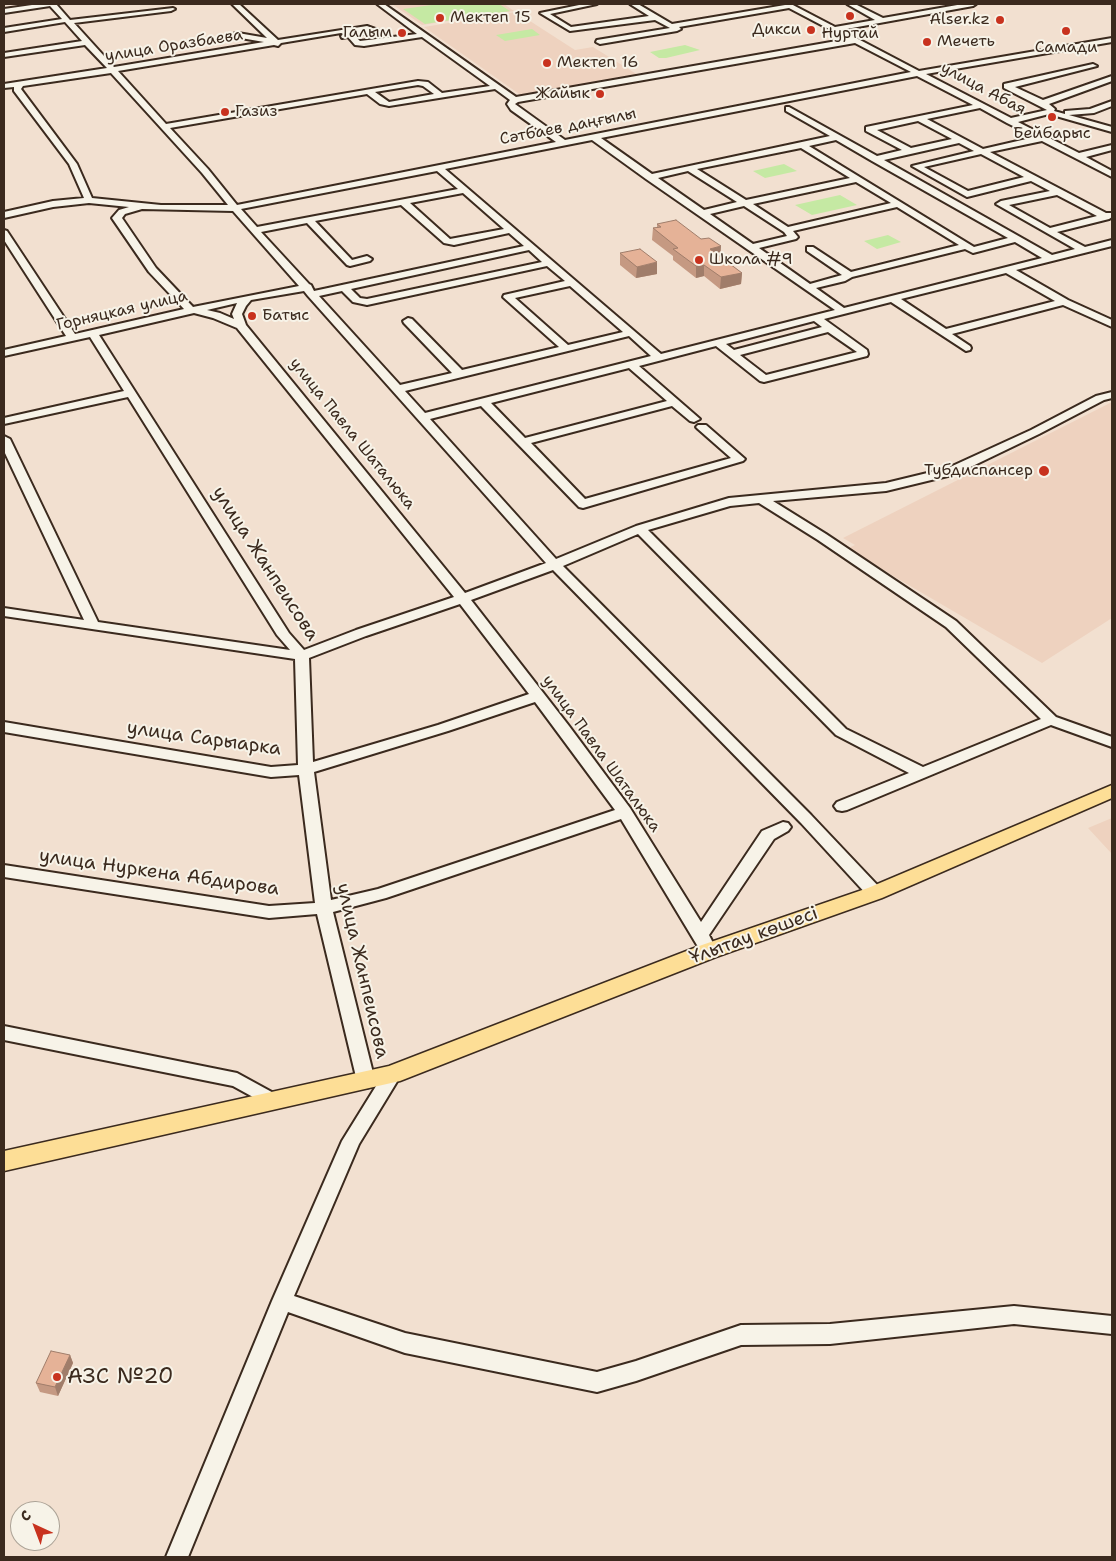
<!DOCTYPE html>
<html>
<head>
<meta charset="utf-8">
<style>
  body { margin:0 }
  #map { position:relative; width:1116px; height:1561px; overflow:hidden; background:#f2e0d0; font-family:"Shantell Sans",sans-serif }
  canvas { display:block }
  .frame { position:absolute; inset:0; border:5px solid #3b2a1e; pointer-events:none }
  .north { position:absolute; left:10px; top:1501px; width:50px; height:50px; box-sizing:border-box; background:#f7f3e8; border:1px solid #aca397; border-radius:50%; rotate:317deg; font-size:14px; font-weight:700; line-height:20px; text-align:center; color:#3b2a1e }
  .north::after { content:''; display:block; margin:auto; width:18px; height:22px; background:#c8321e; clip-path:polygon(50% 0,100% 100%,50% 72%,0 100%) }
</style>
</head>
<body>
<div id="map">
<canvas width="1116" height="1561"></canvas>
<div class="frame"></div>
<div class="north">С</div>
</div>
<script>
const g = document.querySelector('canvas').getContext('2d');
g.lineJoin = 'round';
function fill(path, color) { g.fillStyle = color; g.fill(path, 'evenodd'); }
const toPath = rows => new Path2D(rows.map(r => 'M' + r).join(''));
function trace(path, color, width, dash) { g.strokeStyle = color; g.lineWidth = width; g.lineCap = dash ? 'butt' : 'round'; g.setLineDash(dash || []); g.stroke(path); }
function label(font, color, halo, rows, align = 'center') {
  g.font = font + ' "Shantell Sans",sans-serif'; g.lineWidth = 4; g.setLineDash([]); g.textBaseline = 'middle'; g.strokeStyle = halo; g.fillStyle = color; for (const [text, x, y, turn = 0] of rows) {
    g.save(); g.translate(x, y); g.rotate((+turn || 0) * Math.PI / 180); g.textAlign = isNaN(turn) ? turn : align; if (halo) g.strokeText(text, 0, 0); g.fillText(text, 0, 0); g.restore();
  }
}
const built = toPath([
  [392,4,504,4,514,11,422,25],
  [516,12,575,50,593,47,638,75,522,96,424,27],
  [1112,402,1112,618,1042,663,847,549,855,545,843,538],
  [1112,818,1112,854,1088,828]
]);
const green = toPath([
  [439,4,499,4,510,11,425,24,403,9],
  [532,29,540,35,505,41,496,35],
  [685,45,700,50,666,58,659,58,650,52],
  [784,164,797,171,765,178,753,171],
  [840,195,857,205,812,215,795,205],
  [888,235,901,242,877,249,864,241]
]);
const minor = toPath([
  [39,4,56,4,70,20,173,8,175,9,171,11,74,23,114,67,264,42,235,37,235,33,238,33,267,38,232,4,239,4,278,40,367,26,378,30,355,36,360,41,417,34,377,4,384,4,516,97,848,39,789,8,679,27,681,29,677,31,600,44,596,42,597,40,670,28,655,20,570,31,540,13,584,4,597,4,550,14,571,27,649,16,630,4,638,4,672,24,791,4,835,27,875,20,847,4,855,4,883,18,963,4,976,4,973,6,841,30,919,71,1112,38,1112,42,926,74,1011,118,1047,110,1004,88,1004,84,1093,64,1097,66,1015,87,1043,100,1112,76,1112,81,1049,104,1055,109,1054,111,1065,114,1065,111,1090,109,1112,101,1112,106,1094,113,1069,115,1112,127,1112,132,1049,114,1018,122,1079,153,1112,145,1112,150,1086,157,1112,171,1112,177,1042,141,990,152,1106,213,1112,213,1112,217,1109,219,1057,232,1085,247,1112,240,1112,246,1016,270,1068,300,1112,320,1112,327,1063,305,952,334,970,346,971,348,970,350,966,351,891,302,824,319,867,350,868,354,867,356,764,382,760,381,716,346,639,366,700,419,694,422,690,421,672,406,531,443,585,499,731,458,698,429,696,427,698,425,706,425,745,459,743,461,583,508,579,507,481,406,430,419,556,559,636,526,729,498,886,483,948,468,1031,430,1096,396,1112,392,1112,398,1104,400,1039,434,956,474,886,491,773,501,826,534,956,621,1056,717,1112,737,1112,747,1051,725,847,810,842,811,837,810,834,806,837,802,909,773,836,735,638,534,563,566,811,815,881,889,883,893,881,897,875,899,869,897,801,823,553,570,471,600,569,726,630,808,701,922,762,831,783,822,788,823,791,827,788,831,774,839,709,935,717,951,715,955,709,957,703,955,621,819,386,898,333,912,375,1081,372,1086,366,1088,360,1086,357,1081,317,914,269,918,4,877,4,865,269,906,315,903,299,775,271,777,4,732,4,722,271,767,298,765,295,659,4,616,4,608,84,620,4,451,4,436,10,439,98,622,290,650,277,635,128,397,4,424,4,418,124,391,90,337,4,356,4,350,66,336,4,240,4,230,7,231,75,334,184,309,149,272,112,218,119,210,129,207,89,203,53,207,4,218,4,212,53,201,84,198,69,164,14,91,14,87,4,88,4,84,107,68,85,45,4,57,4,53,82,41,65,22,4,32,4,28,62,19,50,6,4,13,4,9,39,4],
  [341,33,344,34,341,36,342,38,348,37,355,45,364,46,422,37,490,86,442,93,428,82,418,81,166,124,118,71,274,45,278,46,281,43,341,33],
  [855,43,911,72,565,140,515,104,518,102,855,43],
  [111,73,202,173,228,205,161,205,92,198,77,164,21,89,23,86,111,73],
  [917,76,973,105,866,127,866,131,902,150,877,156,789,107,786,107,786,111,830,136,652,174,601,138,917,76],
  [418,85,423,86,434,94,389,102,375,92,418,85],
  [495,89,510,100,507,104,511,110,556,142,237,205,208,169,170,128,367,94,380,104,389,106,495,89],
  [980,108,1007,123,1035,137,983,149,927,119,980,108],
  [918,121,952,139,911,148,877,130,918,121],
  [592,140,646,179,835,310,661,354,445,169,592,140],
  [836,140,872,161,1008,238,974,247,809,146,836,140],
  [959,143,974,151,912,166,967,197,1031,181,1050,191,1001,201,996,204,1075,249,1052,255,884,160,959,143],
  [801,148,850,178,746,200,697,169,801,148],
  [981,154,1024,177,968,191,924,167,981,154],
  [437,171,458,189,257,227,241,209,437,171],
  [688,171,737,202,704,210,658,178,688,171],
  [856,182,891,203,788,227,753,204,856,182],
  [463,193,504,229,450,239,410,203,463,193],
  [1057,195,1097,216,1050,228,1009,205,1057,195],
  [401,205,444,243,454,245,509,233,524,246,314,291,311,285,309,284,261,232,307,223,347,265,350,266,370,261,372,259,367,256,352,260,315,221,401,205],
  [744,206,784,232,787,236,753,244,710,214,744,206],
  [897,207,959,245,851,272,813,247,807,247,807,251,842,275,810,284,759,248,796,239,798,237,793,231,897,207],
  [142,209,233,211,299,286,193,307,156,268,122,218,125,214,142,209],
  [1015,242,1042,258,844,308,816,288,845,281,852,277,965,249,973,253,1015,242],
  [529,250,542,262,367,299,360,298,351,289,529,250],
  [547,266,565,281,504,295,503,297,559,347,462,370,412,319,408,318,403,321,404,323,452,373,400,385,319,296,342,291,353,302,367,305,547,266],
  [1006,273,1055,301,946,329,901,299,1006,273],
  [570,286,623,332,568,345,515,298,570,286],
  [304,291,308,296,546,563,465,593,246,325,242,314,246,306,251,300,304,291],
  [237,303,232,314,234,319,220,313,207,310,237,303],
  [194,313,213,318,237,328,454,597,356,630,304,650,289,633,99,335,194,313],
  [814,321,822,327,734,350,726,344,814,321],
  [828,332,857,352,766,375,740,355,828,332],
  [629,336,651,356,425,413,405,391,629,336],
  [629,368,667,401,525,438,491,403,629,368],
  [759,503,818,540,946,627,1041,719,923,767,846,729,648,530,730,506,759,503],
  [460,604,529,694,438,725,313,762,309,658,366,636,460,604],
  [535,702,615,810,378,889,331,900,314,772,448,731,535,702],
  [4,1026,237,1073,279,1096,282,1101,279,1106,273,1108,233,1086,4,1040,4,1026],
  [392,1068,398,1070,401,1075,359,1144,294,1296,405,1333,597,1372,636,1361,741,1325,830,1324,1014,1306,1112,1316,1112,1334,1014,1324,830,1344,741,1345,636,1381,597,1392,405,1353,288,1312,188,1557,166,1557,272,1301,342,1141,386,1070,392,1068]
]);
const major = toPath([
  [1112,785,1112,798,882,898,716,957,400,1081,4,1171,4,1151,389,1066,702,945,868,888,1112,785]
]);
const wall = toPath([
  [657,224,721,246,720,256,742,273,741,284,720,289,704,276,696,278,673,260,673,256,652,240,653,228,657,227],
  [620,253,657,274,636,278,620,265],
  [70,1355,73,1363,58,1396,40,1392,36,1383]
]);
const shadedWall = toPath([
  [721,246,720,258,710,249],
  [657,262,657,274,636,278,637,267],
  [704,265,704,276,696,278,696,266],
  [742,273,741,284,720,289,721,277],
  [70,1355,73,1363,58,1396,55,1387]
]);
const building = toPath([
  [676,220,701,239,709,238,721,246,710,249,742,273,721,277,704,265,696,266,673,249,678,248,653,228,661,227,657,224,676,220],
  [640,249,657,262,637,267,620,253,640,249],
  [51,1351,70,1355,55,1387,36,1383,51,1351]
]);
const markers = [
  [850,16,5,"#c8321e"],
  [440,18,5,"#c8321e"],
  [1000,20,5,"#c8321e"],
  [811,30,5,"#c8321e"],
  [1066,31,5,"#c8321e"],
  [402,33,5,"#c8321e"],
  [927,42,5,"#c8321e"],
  [547,63,5,"#c8321e"],
  [600,94,5,"#c8321e"],
  [225,112,5,"#c8321e"],
  [1052,117,5,"#c8321e"],
  [699,260,5,"#c8321e"],
  [252,316,5,"#c8321e"],
  [1044,471,6,"#c8321e"],
  [57,1377,5,"#c8321e"]
];
const farPoinames = [
  ["Мектеп 15",450,18],
  ["Alser.kz",990,20,"right"],
  ["Дикси",801,30,"right"],
  ["Галым",392,33,"right"],
  ["Нуртай",850,34,"center"],
  ["Мечеть",937,42],
  ["Самади",1066,48,"center"],
  ["Мектеп 16",557,63],
  ["Жайык",590,94,"right"],
  ["Газиз",235,112],
  ["Бейбарыс",1052,134,"center"],
  ["Школа #9",709,260],
  ["Батыс",262,316],
  ["Тубдиспансер",1033,471,"right"]
];
const farStreetnames = [
  ["улица Оразбаева",174,46,-9],
  ["улица Абая",983,89,28],
  ["Сәтбаев даңғылы",568,127,-11],
  ["Горняцкая улица",122,311,-13],
  ["улица Павла Шаталюка",352,434,51],
  ["улица Павла Шаталюка",601,754,54]
];
const streetNames = [
  ["улица Жанпеисова",265,564,57],
  ["улица Сарыарка",204,739,8],
  ["улица Нуркена Абдирова",159,873,8],
  ["Ұлытау көшесі",754,936,-20],
  ["улица Жанпеисова",362,971,77]
];
const nearPoinames = [
  ["АЗС №20",67,1377]
];
fill(built, '#eed2bf');
fill(green, '#c5e9a3');
trace(minor, '#3b2a1e', 4);
trace(major, '#3b2a1e', 3);
fill(minor, '#f7f3e8');
fill(major, '#fdde96');
fill(wall, '#c59982');
fill(shadedWall, '#a07d6a');
fill(building, '#e5b297');
trace(building, '#a07d6a', 1);
for (const [x, y, r, color] of markers) { const dot = new Path2D(); dot.arc(x, y, r, 0, 2 * Math.PI); g.fillStyle = color; g.fill(dot); trace(dot, '#f7f3e8', 2); }
label('16px', '#3b2a1e', '#f7f3e8', farPoinames, 'left');
label('16px', '#3b2a1e', '#f7f3e8', farStreetnames);
label('19px', '#3b2a1e', '#f7f3e8', streetNames);
label('22px', '#3b2a1e', '#f7f3e8', nearPoinames, 'left');
</script>
</body>
</html>
